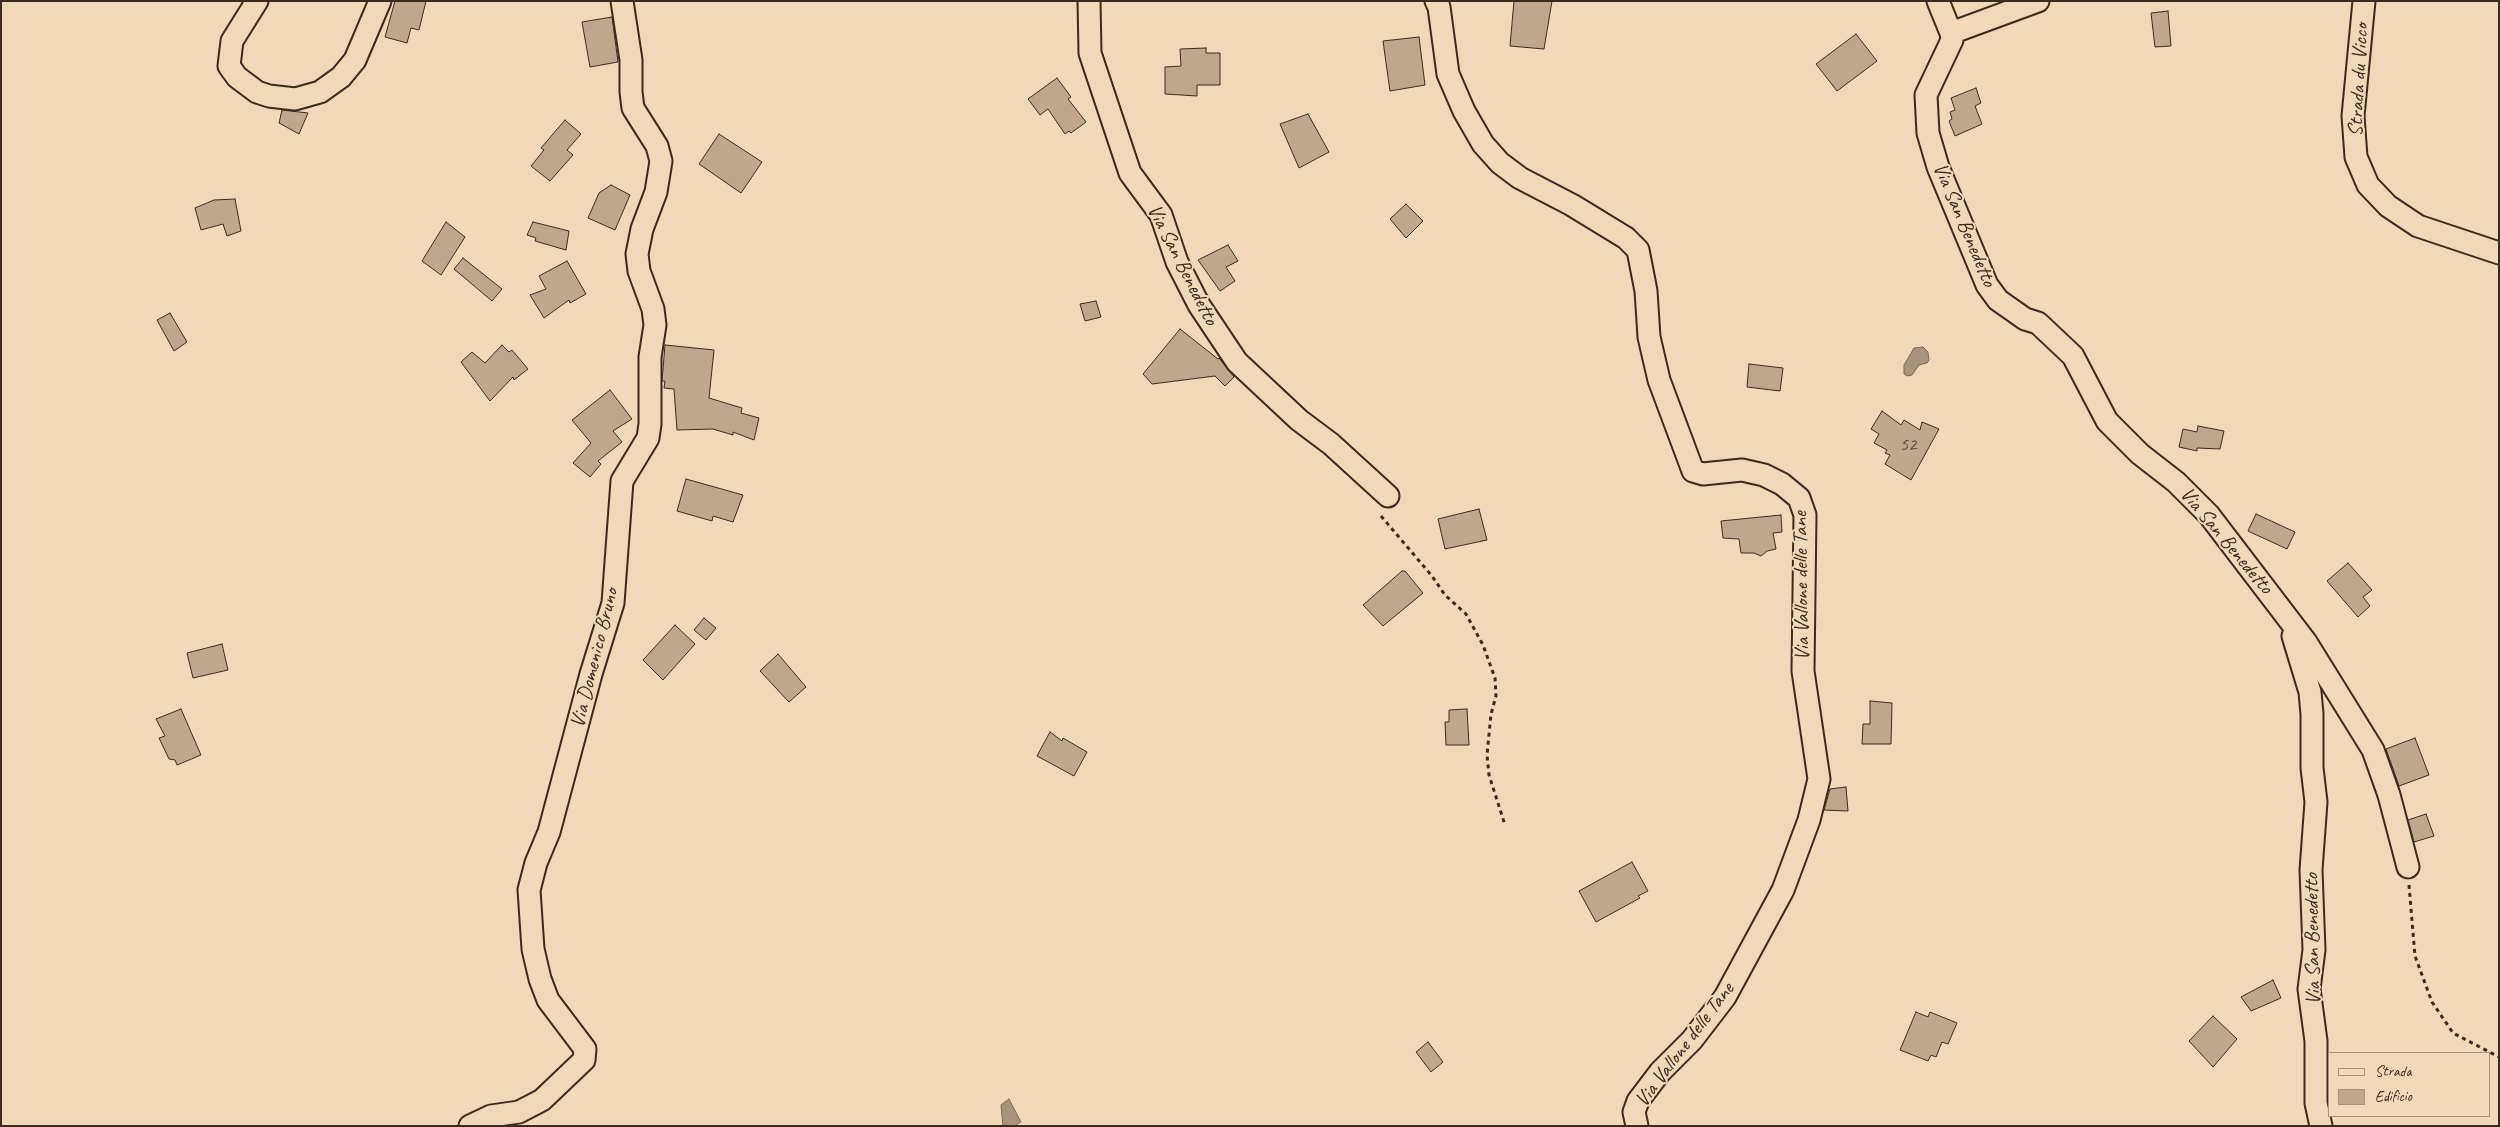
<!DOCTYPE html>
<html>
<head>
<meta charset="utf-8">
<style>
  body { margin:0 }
  #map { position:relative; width:2500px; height:1127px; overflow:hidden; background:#f1d8b9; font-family:Caveat,sans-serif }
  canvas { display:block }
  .frame { position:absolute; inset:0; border:2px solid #3b2a1e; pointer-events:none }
  .legend { position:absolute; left:2328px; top:1052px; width:162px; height:65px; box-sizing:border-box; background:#f1d8b9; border:1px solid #a8927b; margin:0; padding:6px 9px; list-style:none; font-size:15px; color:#3b2a1e }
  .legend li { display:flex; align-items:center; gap:10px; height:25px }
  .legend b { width:25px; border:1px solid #a8927b }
</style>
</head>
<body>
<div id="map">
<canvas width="2500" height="1127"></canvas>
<div class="frame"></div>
<ul class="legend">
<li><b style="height:6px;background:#f1d8b9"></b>Strada</li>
<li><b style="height:14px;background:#bfa78e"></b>Edificio</li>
</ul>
</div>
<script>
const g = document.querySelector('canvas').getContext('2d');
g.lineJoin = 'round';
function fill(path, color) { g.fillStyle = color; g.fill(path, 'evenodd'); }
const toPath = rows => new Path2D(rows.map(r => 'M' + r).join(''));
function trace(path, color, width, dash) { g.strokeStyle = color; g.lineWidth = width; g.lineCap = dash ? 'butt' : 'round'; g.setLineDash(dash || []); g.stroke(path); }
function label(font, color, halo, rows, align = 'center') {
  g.font = font + ' Caveat,sans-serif'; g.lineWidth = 4; g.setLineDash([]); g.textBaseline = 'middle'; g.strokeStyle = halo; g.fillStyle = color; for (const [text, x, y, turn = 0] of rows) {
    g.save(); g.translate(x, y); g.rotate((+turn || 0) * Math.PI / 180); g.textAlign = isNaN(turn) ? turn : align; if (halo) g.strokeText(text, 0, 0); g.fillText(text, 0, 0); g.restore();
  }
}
const water = toPath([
  [1923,347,1928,352,1929,360,1927,363,1919,365,1912,375,1907,376,1904,374,1904,365,1914,348,1923,347],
  [1009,1099,1021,1122,1014,1126,1003,1126,1001,1105,1009,1099]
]);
const building = toPath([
  [395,1,426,1,419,30,411,28,407,43,385,37,395,1],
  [1514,1,1552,1,1544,49,1510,46,1514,1],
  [2168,11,2171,46,2155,47,2151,13,2168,11],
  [612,17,618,62,590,67,582,22,612,17],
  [1856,34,1877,61,1837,91,1816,64,1856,34],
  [1419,37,1425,85,1390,91,1383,41,1419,37],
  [1206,48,1206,53,1220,53,1220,85,1197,85,1197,96,1165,94,1165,67,1181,66,1180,49,1206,48],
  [1057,78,1071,97,1068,99,1086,122,1071,133,1069,131,1065,134,1048,109,1040,115,1028,99,1057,78],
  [1976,88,1981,103,1975,106,1982,124,1955,136,1949,121,1952,119,1950,112,1955,110,1951,98,1976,88],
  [282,110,308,113,299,134,279,123,282,110],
  [1308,114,1329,152,1299,168,1280,124,1308,114],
  [565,120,581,134,567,150,573,155,550,181,531,166,544,150,541,148,565,120],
  [719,134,762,162,741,193,699,164,719,134],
  [611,185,630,195,615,230,588,218,599,193,611,185],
  [235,199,241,231,227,236,223,224,201,230,195,208,214,200,235,199],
  [1406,204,1423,221,1406,238,1390,219,1406,204],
  [446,222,465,237,441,275,422,261,446,222],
  [533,222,569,231,566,250,535,241,536,238,527,235,533,222],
  [1228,245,1238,261,1226,267,1235,281,1220,291,1198,260,1228,245],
  [463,258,502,289,492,301,454,269,463,258],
  [567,261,586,294,570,303,569,300,544,318,530,295,546,289,539,276,567,261],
  [1096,301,1101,317,1085,321,1080,304,1096,301],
  [170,313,187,342,174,351,157,320,170,313],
  [1180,329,1218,359,1219,358,1234,377,1225,386,1215,376,1152,384,1143,374,1180,329],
  [502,345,509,352,512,350,528,369,514,380,513,377,490,401,461,362,472,352,485,363,502,345],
  [665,345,714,350,709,398,742,408,741,413,759,418,754,440,733,432,733,435,713,429,677,430,674,389,664,388,665,381,662,381,665,345],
  [1749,364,1783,368,1780,391,1747,387,1749,364],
  [610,390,632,419,613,431,622,442,598,461,601,464,590,477,573,463,591,443,572,420,610,390],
  [1882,411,1901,425,1904,420,1920,430,1922,422,1939,429,1911,480,1885,464,1890,455,1885,453,1887,450,1874,443,1879,434,1871,429,1882,411],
  [2198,426,2224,431,2220,449,2197,448,2197,451,2179,447,2183,429,2197,432,2198,426],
  [686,479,743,495,733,522,713,516,712,521,677,511,686,479],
  [1479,509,1487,540,1445,549,1438,519,1479,509],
  [2256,514,2295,532,2287,549,2248,531,2256,514],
  [1781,515,1782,532,1773,533,1776,549,1767,551,1761,556,1754,553,1741,553,1739,539,1723,538,1721,521,1781,515],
  [2348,563,2372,590,2363,597,2370,606,2358,617,2327,581,2348,563],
  [1402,571,1405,571,1423,593,1383,626,1363,605,1402,571],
  [704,618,716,628,706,640,694,630,704,618],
  [675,625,695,644,663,680,643,660,675,625],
  [222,644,228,670,193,678,187,653,222,644],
  [778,654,806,687,789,702,760,671,778,654],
  [1870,701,1892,703,1891,744,1862,744,1863,724,1870,724,1870,701],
  [181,709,201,755,177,765,175,760,169,759,159,738,165,736,156,719,181,709],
  [1467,709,1469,745,1446,745,1445,722,1449,722,1449,710,1467,709],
  [1050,732,1062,741,1063,738,1087,752,1074,776,1037,756,1050,732],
  [2415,738,2429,775,2399,786,2386,749,2415,738],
  [1846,787,1848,811,1824,810,1830,789,1846,787],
  [2426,814,2434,836,2414,842,2408,820,2426,814],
  [1632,862,1648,891,1638,896,1640,898,1596,922,1579,891,1632,862],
  [2273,980,2281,998,2251,1011,2241,997,2273,980],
  [1916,1012,1928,1017,1930,1012,1957,1023,1948,1044,1942,1042,1936,1057,1931,1055,1928,1061,1900,1050,1916,1012],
  [2213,1016,2237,1039,2213,1067,2189,1041,2213,1016],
  [1428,1042,1443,1062,1431,1072,1416,1052,1428,1042]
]);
const path = toPath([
  [1381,516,1432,576,1445,595,1466,614,1483,645,1495,678,1496,696,1491,714,1487,755,1489,775,1505,825],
  [2409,885,2415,956,2432,1002,2453,1033,2499,1057]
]);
const minor = toPath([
  [257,1,232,41,229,66,237,77,257,92,269,96,295,99,320,92,341,77,355,60,380,1],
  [1089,1,1090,53,1130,173,1161,215,1177,262,1199,305,1237,362,1299,420,1331,444,1388,496],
  [1436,1,1439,7,1448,74,1464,111,1483,144,1500,163,1520,178,1572,205,1626,238,1638,250,1646,291,1649,337,1659,380,1693,471,1703,474,1742,470,1764,475,1782,484,1799,498,1805,515,1803,671,1819,779,1809,820,1783,890,1725,997,1692,1040,1660,1072,1638,1101,1634,1112,1637,1126],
  [1938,1,1951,33,1952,40,1926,95,1928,133,1938,167,1987,285,1998,300,2025,319,2038,323,2073,356,2107,421,2140,454,2176,482,2209,515,2306,642,2373,750,2389,795,2408,867],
  [2364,1,2353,116,2356,157,2368,185,2388,206,2418,226,2499,253],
  [1951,33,2038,1],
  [2293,636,2310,692,2312,714,2312,768,2316,802,2311,870,2314,950,2309,989,2316,1041,2316,1103,2321,1126],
  [470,1126,491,1116,519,1112,542,1100,584,1060,585,1049,548,1000,540,979,533,949,529,890,536,863,549,832,591,674,613,603,622,481,648,438,650,424,650,357,655,325,653,309,639,271,637,254,642,229,656,192,661,161,657,146,633,108,631,92,631,60,622,1]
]);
const numberNames = [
  ["52",1908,445]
];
const streetNames = [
  ["Strada du Vicco",2359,80,-87],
  ["Via San Benedetto",1964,225,67],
  ["Via San Benedetto",1182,265,63],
  ["Via San Benedetto",2226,541,50],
  ["Via Vallone delle Tane",1802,586,-91],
  ["Via Domenico Bruno",595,658,-76],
  ["Via San Benedetto",2313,939,-91],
  ["Via Vallone delle Tane",1685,1045,-53]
];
fill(water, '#a8947c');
trace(water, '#7c6a56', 1);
fill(building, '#bfa78e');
trace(building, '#3b2a1e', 1);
trace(minor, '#3b2a1e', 25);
trace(path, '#3b2a1e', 3, [4, 4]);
trace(minor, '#f1d8b9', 21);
label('19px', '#5c493a', null, numberNames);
label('21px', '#3b2a1e', '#f1d8b9', streetNames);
</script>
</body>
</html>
